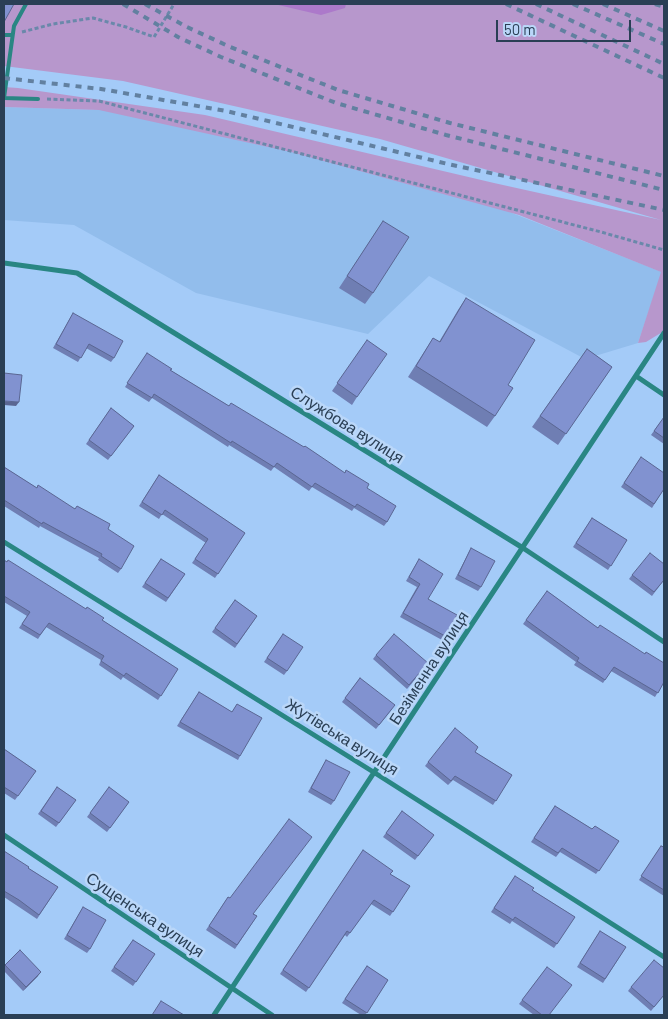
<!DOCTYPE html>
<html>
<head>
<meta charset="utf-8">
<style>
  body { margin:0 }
  #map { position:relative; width:668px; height:1019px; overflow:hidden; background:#a4cbf8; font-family:Barlow,sans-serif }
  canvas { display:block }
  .frame { position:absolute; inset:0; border:5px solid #2a3f55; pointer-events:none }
  .scale { position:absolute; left:496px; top:20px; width:135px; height:22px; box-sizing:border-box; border:2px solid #2a3f55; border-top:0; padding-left:6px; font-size:15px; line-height:18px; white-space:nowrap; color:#2a3f55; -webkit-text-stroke:4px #bad7f9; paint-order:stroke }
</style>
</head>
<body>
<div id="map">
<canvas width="668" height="1019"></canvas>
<div class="frame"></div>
<div class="scale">50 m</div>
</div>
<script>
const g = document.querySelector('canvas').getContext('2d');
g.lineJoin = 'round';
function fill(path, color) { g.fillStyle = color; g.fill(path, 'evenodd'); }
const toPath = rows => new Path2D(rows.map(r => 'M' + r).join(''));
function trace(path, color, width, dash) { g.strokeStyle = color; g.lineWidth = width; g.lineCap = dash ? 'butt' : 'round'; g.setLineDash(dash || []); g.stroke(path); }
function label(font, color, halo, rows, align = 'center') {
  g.font = font + ' Barlow,sans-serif'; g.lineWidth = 5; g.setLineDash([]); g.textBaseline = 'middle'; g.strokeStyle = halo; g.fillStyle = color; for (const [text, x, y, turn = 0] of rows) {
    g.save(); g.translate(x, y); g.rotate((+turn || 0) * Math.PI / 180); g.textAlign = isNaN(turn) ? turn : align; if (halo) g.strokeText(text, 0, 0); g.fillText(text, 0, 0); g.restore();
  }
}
const built = toPath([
  [4,107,132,111,479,200,662,272,638,343,585,359,429,276,368,334,196,293,74,225,4,220]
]);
const green = toPath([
  [4,4,664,4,664,331,646,342,638,343,661,272,519,215,291,152,99,110,4,107,4,87,18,88,205,115,494,183,661,220,380,139,123,81,4,66]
]);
const forest = toPath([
  [274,4,346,4,345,8,321,15]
]);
const path = toPath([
  [22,32,53,24,93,18,126,27,154,37,174,4],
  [47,99,99,101,601,232,664,250]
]);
const lane = toPath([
  [4,35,12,35],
  [4,98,14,26,26,4],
  [4,98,38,99]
]);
const street = toPath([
  [4,263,77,273,523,548,664,642],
  [636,376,664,395],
  [4,542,375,773,664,957],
  [4,835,272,1015],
  [214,1015,664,333]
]);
const rail = toPath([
  [123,4,178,37,221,57,336,103,446,135,664,190],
  [145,4,187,27,228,46,338,90,450,123,664,176],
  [506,4,664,78],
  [536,4,664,64],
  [573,4,664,44],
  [603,4,664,31],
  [655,4,664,7],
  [4,78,101,89,226,111,448,164,664,210]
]);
const wall = toPath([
  [383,221,373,293,365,304,339,288],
  [466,298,508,385,495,416,487,427,408,377,433,338,439,342,458,310],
  [73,313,114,358,111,362,86,348,78,362,53,348],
  [367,340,357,397,352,405,332,391],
  [587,349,612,367,558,445,532,427],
  [147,353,170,370,229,406,367,488,387,522,384,526,354,508,352,511,312,487,309,491,274,467,271,471,229,445,228,447,152,398,149,402,125,387],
  [111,408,134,426,108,460,86,444],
  [664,417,664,444,651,435],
  [641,457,664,489,652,508,621,487],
  [4,467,37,488,75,509,108,529,121,569,118,573,98,560,99,558,40,526,39,528,4,506],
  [159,475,245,533,215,578,192,563,206,543,162,514,159,519,139,506],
  [592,518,627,540,608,570,573,547],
  [471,548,481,587,478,591,455,579],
  [161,559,185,574,166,602,142,587],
  [419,559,428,599,445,636,442,640,400,617,417,587,406,581],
  [4,560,102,620,178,669,158,700,123,677,121,680,99,665,101,660,46,627,38,639,19,628,27,616,4,602],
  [632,575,664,580,652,596,629,579],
  [547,591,598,628,664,682,655,697,611,671,603,683,574,665,576,662,523,624],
  [235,600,257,616,235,648,212,632],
  [283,634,287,671,284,675,264,662],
  [376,655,426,667,407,689,373,659],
  [360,678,392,709,376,729,342,702],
  [199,692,232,712,237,704,240,756,238,760,177,726],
  [4,749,36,771,15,800,4,793],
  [475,752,512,775,493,805,453,780,448,785,425,766,428,762],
  [326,760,334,801,331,805,308,792],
  [57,787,76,800,56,827,38,814],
  [109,787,129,802,107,832,87,817],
  [555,806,592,829,619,841,596,874,560,852,556,857,531,842],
  [402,811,434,835,415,860,383,837],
  [661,846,664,847,664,896,639,880],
  [363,850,390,874,410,886,390,916,371,904,347,937,345,935,306,992,280,974],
  [4,851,28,868,58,887,37,919,4,897],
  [515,876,532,890,575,917,554,948,512,921,510,924,491,912],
  [228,897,257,916,235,949,206,930],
  [83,907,90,949,87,953,64,939],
  [600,931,626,947,603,983,577,967],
  [133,940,155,954,133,986,111,971],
  [5,965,38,976,23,991,4,971,4,966],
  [367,966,388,980,365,1015,361,1015,342,1003],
  [547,967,550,1015,534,1015,519,1004],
  [631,987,664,995,651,1011,628,991]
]);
const shadedWall = toPath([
  [4,401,19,402,16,406,4,405],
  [41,972,38,976,23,991,26,987]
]);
const building = toPath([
  [4,4,14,4,4,22,4,4],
  [383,221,409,237,373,293,347,276,383,221],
  [466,298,535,340,508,385,513,388,495,416,416,366,433,338,440,342,466,298],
  [73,313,123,341,114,358,89,344,81,358,56,344,73,313],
  [367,340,387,354,357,397,337,383,367,340],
  [587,349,612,367,566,434,540,416,587,349],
  [147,353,172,369,170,370,229,406,231,403,304,447,305,446,345,473,346,470,369,484,367,488,396,506,387,522,357,504,355,507,315,483,312,487,277,463,274,467,232,441,231,443,154,394,152,398,127,383,147,353],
  [4,373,22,375,19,402,4,401,4,373],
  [111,408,134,426,111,456,89,440,111,408],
  [664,417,664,438,654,431,664,417],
  [641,457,664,473,664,489,654,504,624,483,641,457],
  [4,467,37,488,38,485,75,509,77,506,110,524,108,529,134,546,121,569,101,556,102,554,43,522,42,524,4,500,4,467],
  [159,475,245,533,218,574,195,559,208,539,165,510,162,515,142,502,159,475],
  [592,518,627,540,611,566,576,543,592,518],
  [471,548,495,561,481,587,458,575,471,548],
  [650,553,664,564,664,580,654,592,632,575,650,553],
  [161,559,185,574,168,598,145,583,161,559],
  [419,559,443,574,428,599,457,615,445,636,403,613,420,584,409,577,419,559],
  [4,560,7,562,8,560,86,609,87,607,104,618,102,620,178,669,161,696,126,673,124,676,101,661,104,656,49,623,40,635,22,624,30,612,4,596,4,560],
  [547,591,598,628,600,625,645,654,646,652,664,663,664,682,658,693,614,667,605,680,577,661,579,658,526,620,547,591],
  [235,600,257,616,237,644,215,628,235,600],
  [283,634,303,647,287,671,267,658,283,634],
  [394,634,428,663,409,685,376,655,394,634],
  [360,678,395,705,379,725,345,698,360,678],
  [199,692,232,712,237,704,262,718,240,756,180,722,199,692],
  [455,728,478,747,475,752,512,775,496,801,455,776,451,781,428,762,455,728],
  [4,749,36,771,18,796,4,787,4,749],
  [326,760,350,772,334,801,311,788,326,760],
  [57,787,76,800,59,823,41,811,57,787],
  [109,787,129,802,110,828,90,813,109,787],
  [555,806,592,829,595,826,619,841,599,871,562,848,558,853,534,838,555,806],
  [402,811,434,835,418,856,386,833,402,811],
  [289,819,312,837,253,914,257,916,237,945,209,926,228,897,230,898,289,819],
  [661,846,664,847,664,890,641,876,661,846],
  [363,850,393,871,390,874,410,886,393,912,374,900,350,933,347,931,309,988,283,970,363,850],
  [4,851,29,867,28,868,58,887,39,915,19,900,4,891,4,851],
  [515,876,534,888,532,890,575,917,557,944,515,917,513,920,494,908,515,876],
  [83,907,106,920,90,949,67,935,83,907],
  [600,931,626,947,605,979,580,963,600,931],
  [133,940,155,954,136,982,114,967,133,940],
  [20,950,41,972,26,987,5,965,20,950],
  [654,960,664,968,664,995,654,1007,631,987,654,960],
  [367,966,388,980,367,1013,345,999,367,966],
  [547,967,572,985,549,1015,542,1015,522,1000,547,967],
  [161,1001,184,1015,152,1015,161,1001]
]);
const streetNames = [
  ["Службова вулиця",347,425,32],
  ["Безіменна вулиця",429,668,-57],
  ["Жутівська вулиця",342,737,32],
  ["Сущенська вулиця",145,915,34]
];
fill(built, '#92bdec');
fill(green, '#b797cc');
fill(forest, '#ac79ca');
trace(path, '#6a88aa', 3, [4, 2.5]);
trace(lane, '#298683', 4);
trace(street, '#298683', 5);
trace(rail, '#6280a0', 4, [6, 6]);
fill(wall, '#6f7eb3');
fill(shadedWall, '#5a6692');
fill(building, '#8192d0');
trace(building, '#5a6692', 1);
label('16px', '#2a3f55', '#bad7f9', streetNames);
</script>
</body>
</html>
